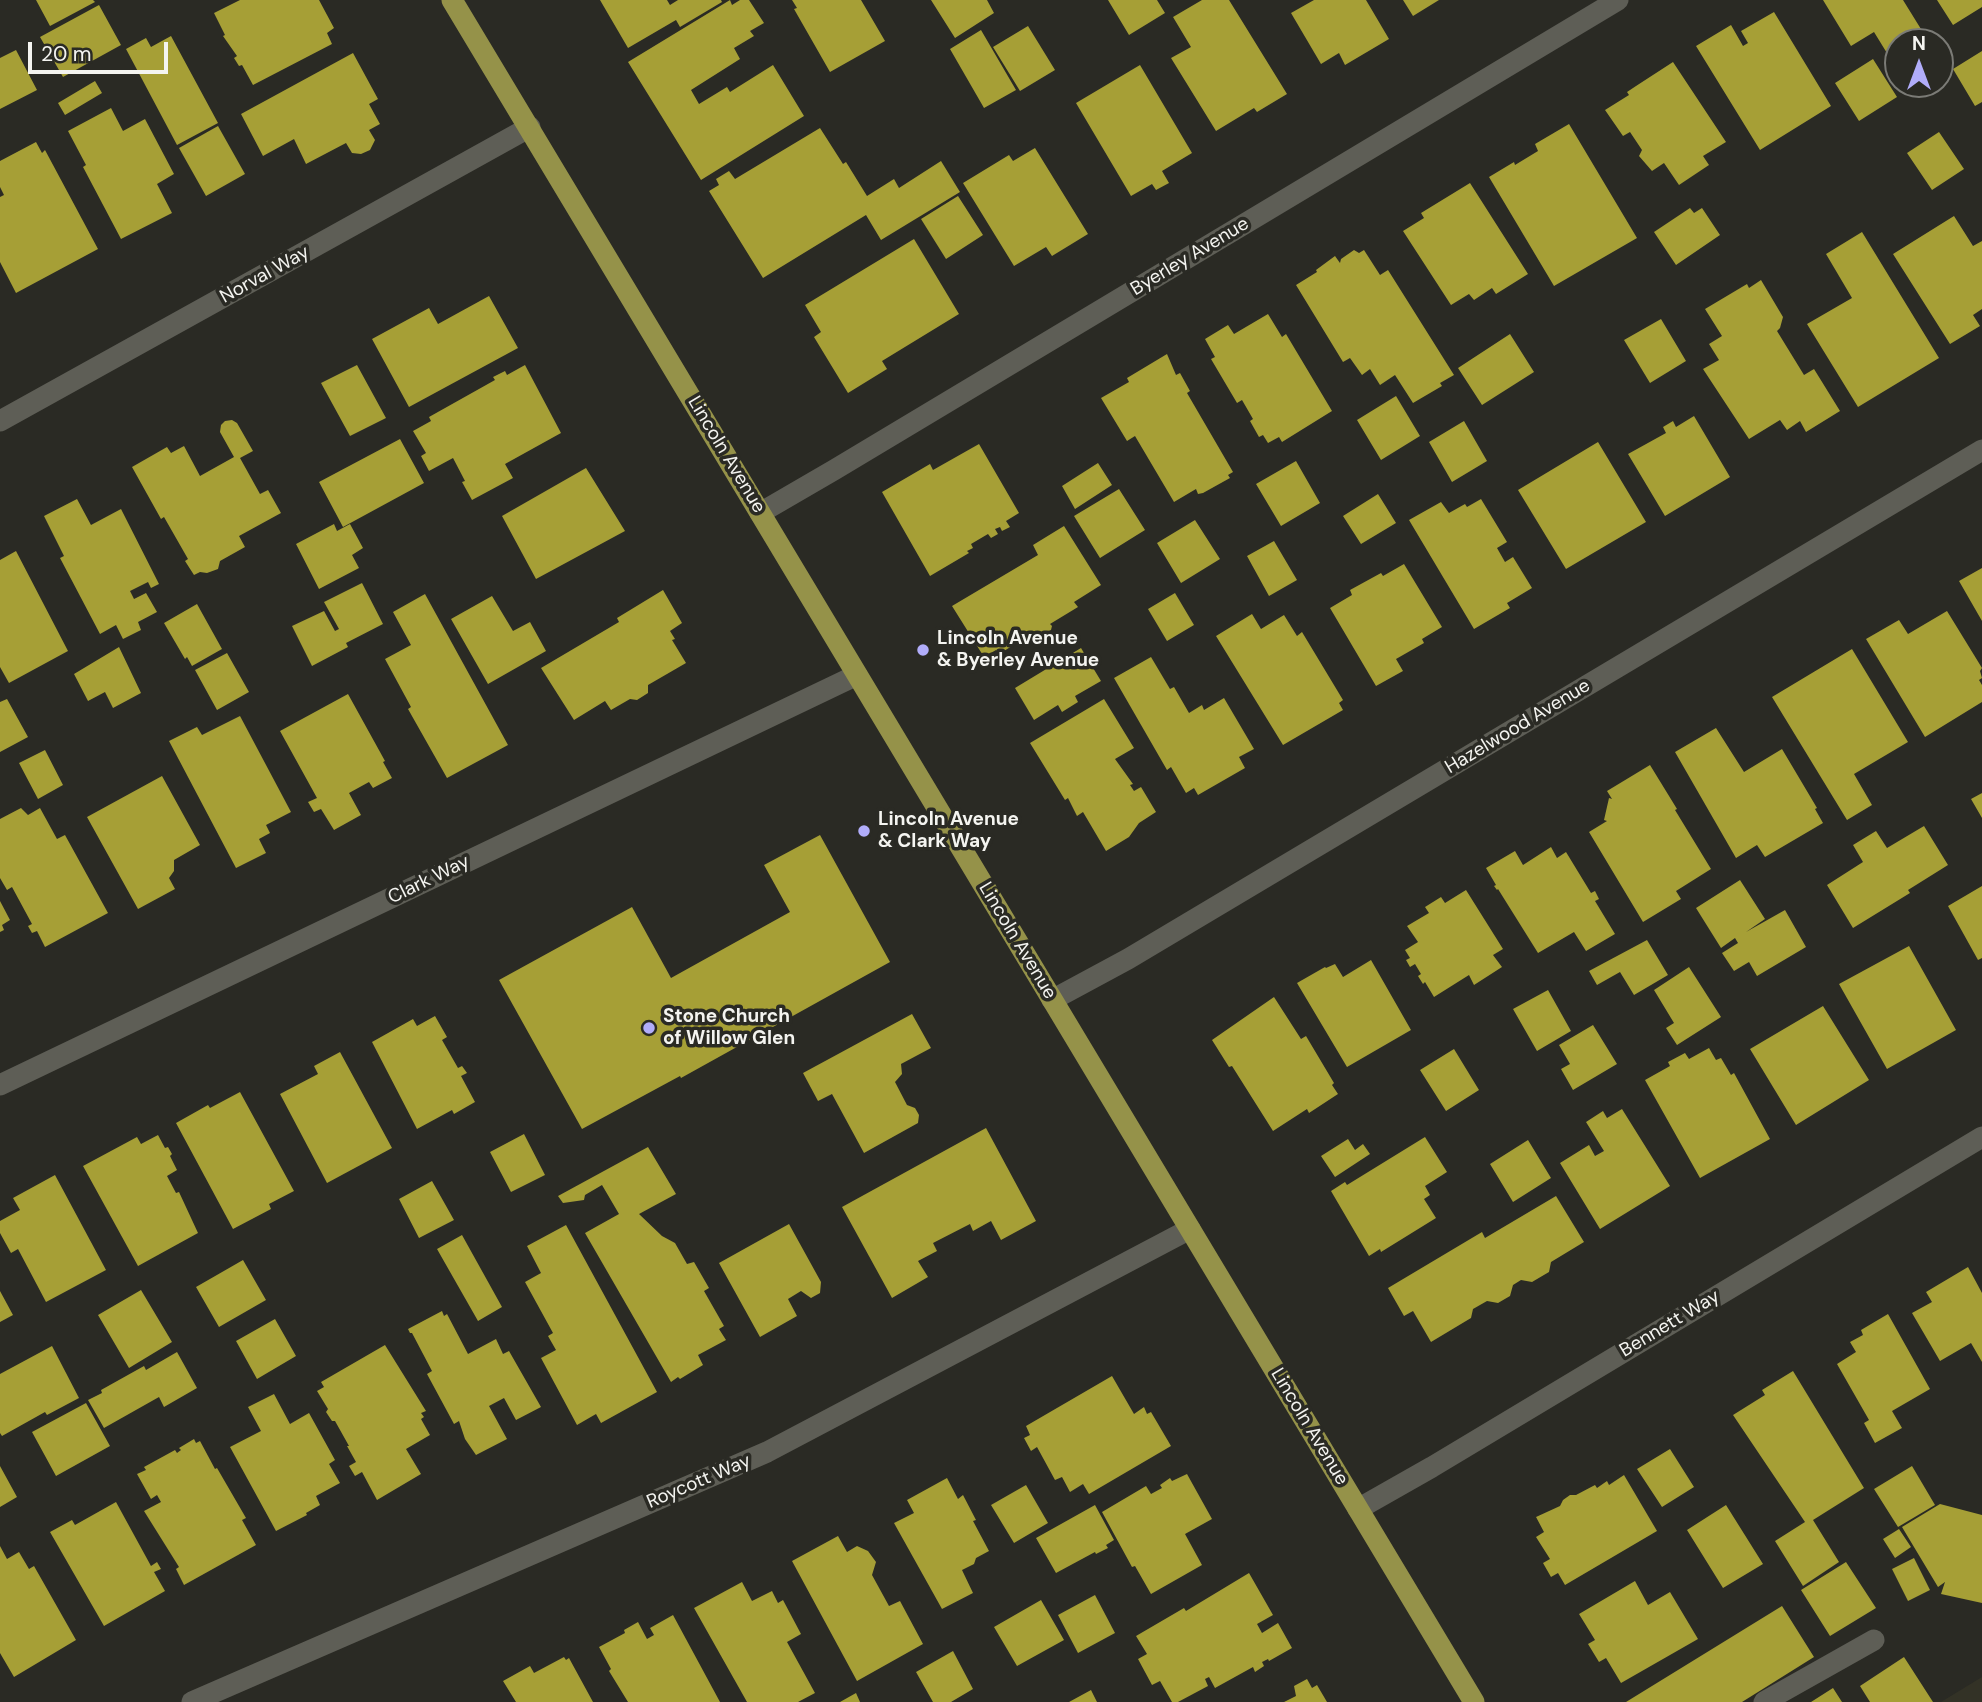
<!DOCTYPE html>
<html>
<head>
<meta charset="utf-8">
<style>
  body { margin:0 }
  #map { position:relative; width:1982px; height:1702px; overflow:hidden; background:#2a2a24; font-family:"DM Sans",sans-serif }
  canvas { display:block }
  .north { position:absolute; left:1884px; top:28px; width:70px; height:70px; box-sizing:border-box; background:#2a2a24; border:2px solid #7b7b76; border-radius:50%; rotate:0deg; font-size:19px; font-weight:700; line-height:28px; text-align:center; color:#f4f4f0 }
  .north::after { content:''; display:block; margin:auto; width:24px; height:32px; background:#b1adfa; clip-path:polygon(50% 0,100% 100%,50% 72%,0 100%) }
  .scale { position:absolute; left:28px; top:42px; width:140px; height:32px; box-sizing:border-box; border:4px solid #f4f4f0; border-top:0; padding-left:9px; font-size:21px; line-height:24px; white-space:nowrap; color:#f4f4f0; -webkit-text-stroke:5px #2a2a24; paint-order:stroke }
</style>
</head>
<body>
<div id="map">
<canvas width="1982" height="1702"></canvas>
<div class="north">N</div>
<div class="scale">20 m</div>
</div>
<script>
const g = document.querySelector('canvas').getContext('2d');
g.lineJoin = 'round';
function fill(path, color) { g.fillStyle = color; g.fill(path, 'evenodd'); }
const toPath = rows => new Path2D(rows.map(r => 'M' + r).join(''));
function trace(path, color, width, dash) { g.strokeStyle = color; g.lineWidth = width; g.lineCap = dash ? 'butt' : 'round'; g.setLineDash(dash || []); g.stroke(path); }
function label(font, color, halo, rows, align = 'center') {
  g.font = font + ' "DM Sans",sans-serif'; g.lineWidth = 7; g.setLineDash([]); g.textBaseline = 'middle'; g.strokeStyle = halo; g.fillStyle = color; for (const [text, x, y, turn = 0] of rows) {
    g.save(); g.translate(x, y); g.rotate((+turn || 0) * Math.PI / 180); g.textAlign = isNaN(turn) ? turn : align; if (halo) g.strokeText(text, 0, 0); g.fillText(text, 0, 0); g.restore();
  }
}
const built = toPath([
  [1982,1677,1982,1702,1941,1702]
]);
const building = toPath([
  [36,0,93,0,95,2,50,26],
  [240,0,319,0,334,28,327,33,332,44,253,85,242,65,239,66,234,58,237,56,223,36,225,35,214,13],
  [600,0,667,0,670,5,678,0,721,0,722,2,680,27,676,20,628,48],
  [730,0,732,5,740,0,749,0,764,23,750,31,754,36,734,48,740,59,691,90,699,104,727,87,730,92,773,65,804,116,701,180,628,62],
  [792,0,861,0,885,41,830,72,794,9,797,8],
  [931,0,987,0,994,13,955,38],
  [1108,0,1157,0,1165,13,1129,35],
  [1202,0,1229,0,1287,94,1257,112,1254,108,1216,131,1171,58,1191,47,1173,17],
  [1314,0,1366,0,1389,39,1345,65,1339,53,1321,64,1291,13],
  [1403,0,1439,0,1413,16],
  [1823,0,1903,0,1929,42,1898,42,1898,71,1874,32,1851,46],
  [1937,0,1982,0,1982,7,1953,25],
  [99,5,121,45,63,77,40,37],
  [1774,12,1831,106,1760,150,1696,46,1731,25,1743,46,1748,43,1741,31],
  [1028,26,1055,70,1020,91,993,47],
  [981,30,1016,90,984,108,950,49],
  [171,36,218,123,177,145,126,49,146,38,151,47],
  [16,50,37,90,0,109,0,58],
  [1982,51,1982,102,1975,106,1953,69],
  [353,53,378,99,369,104,380,124,369,130,375,140,370,150,361,154,352,153,346,143,306,164,294,139,263,156,241,114],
  [1873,59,1897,97,1859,121,1835,83],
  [1673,62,1726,142,1703,156,1709,165,1679,185,1664,163,1652,171,1639,156,1642,150,1630,132,1623,136,1605,110,1629,95,1627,92,1636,86],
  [1140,65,1192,153,1162,171,1169,183,1156,190,1152,184,1131,196,1076,103],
  [95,81,102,93,65,115,58,103],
  [111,108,123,131,145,119,174,174,157,184,172,213,121,239,83,167,86,165,68,131],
  [1569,124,1637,238,1554,286,1489,177,1514,162,1515,165,1538,151,1535,144],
  [218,126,245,174,206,196,179,148],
  [820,128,843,164,846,162,867,196,894,179,899,188,941,161,960,192,881,240,866,215,763,278,709,191,719,185,716,179,729,171,735,179],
  [1939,132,1964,169,1932,190,1907,153],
  [36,142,42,153,45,150,98,249,16,293,0,262,0,197,4,195,0,187,0,161],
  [1035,148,1088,234,1052,256,1046,247,1014,266,963,183,1009,155,1013,161],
  [1470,183,1528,274,1496,294,1492,288,1474,300,1469,294,1451,305,1403,231,1424,218,1421,213],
  [958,196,983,235,946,259,921,219],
  [1690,208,1694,213,1702,208,1720,235,1676,265,1654,232],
  [1954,216,1973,246,1982,241,1982,309,1973,315,1980,326,1950,344,1893,254],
  [1862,232,1939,358,1858,407,1807,324,1852,298,1826,254],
  [914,239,959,314,882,361,887,369,848,393,814,337,821,332,805,305],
  [1354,250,1359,253,1364,250,1380,275,1388,270,1454,375,1440,383,1442,386,1413,403,1395,375,1380,385,1370,369,1362,375,1350,358,1343,362,1296,285,1317,272,1316,270,1335,256,1340,263,1341,259],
  [1761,280,1783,317,1780,328,1777,331,1804,375,1814,369,1840,411,1806,432,1800,421,1787,430,1780,420,1749,439,1703,369,1719,360,1709,344,1722,336,1705,309,1747,284,1749,288],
  [489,296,518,348,409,407,372,339,429,308,438,324],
  [1268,314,1282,337,1286,334,1332,411,1282,442,1279,437,1268,443,1263,435,1259,437,1250,421,1253,419,1242,400,1237,403,1211,359,1215,357,1205,339,1228,325,1234,334],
  [1661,319,1686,361,1650,383,1624,340],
  [1510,334,1534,372,1482,405,1458,368],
  [1167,354,1176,375,1180,373,1190,391,1187,393,1233,472,1228,475,1230,478,1203,493,1198,494,1196,489,1174,502,1135,436,1127,441,1101,398,1129,382,1127,378],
  [357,365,386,418,350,436,321,383],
  [525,365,561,433,505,464,513,478,472,500,462,482,465,481,453,458,429,471,421,456,426,453,413,431,431,421,429,417,495,380,493,377,505,371,507,375],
  [1396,396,1420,436,1381,460,1357,420],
  [1694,416,1730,477,1665,516,1628,454,1666,433,1663,427,1673,421,1676,427],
  [232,420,237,423,253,451,240,458,260,494,268,490,281,513,239,536,245,547,220,561,218,569,207,573,200,572,194,575,185,561,188,559,164,517,161,519,132,467,167,447,171,453,184,446,200,476,234,457,220,432,221,425,225,421],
  [1464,421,1487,461,1452,482,1429,442],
  [400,439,424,483,343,527,319,482],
  [1598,442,1646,522,1566,569,1518,490],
  [979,444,1019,513,1006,521,1010,527,1002,531,1000,527,995,529,998,534,991,538,988,534,971,544,973,548,967,551,969,553,930,576,882,492,930,464,933,470],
  [1296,461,1320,503,1281,526,1256,484],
  [1098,463,1112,485,1075,509,1062,486],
  [586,468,625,531,536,579,502,516],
  [1119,489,1145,530,1100,558,1074,516],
  [1378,494,1396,523,1361,544,1343,516],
  [77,499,91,525,121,509,159,584,151,588,148,582,130,591,134,599,146,593,157,612,138,622,141,630,123,639,116,625,100,634,60,558,64,556,44,516],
  [1481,499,1507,542,1497,548,1505,562,1513,557,1532,588,1507,603,1510,608,1474,629,1409,520,1441,502,1449,513,1465,504,1467,507],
  [1195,520,1220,559,1181,583,1157,543],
  [334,524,337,531,350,524,363,548,352,555,359,568,319,589,296,544],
  [1064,526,1101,585,1074,602,1078,607,1050,624,1052,626,1051,630,1040,637,1037,636,1035,632,999,654,996,650,984,657,952,606,1038,555,1033,545],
  [1274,541,1297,580,1269,596,1247,556],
  [16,551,68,651,9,683,0,667,0,560],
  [1404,564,1442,627,1422,639,1424,643,1396,659,1403,671,1376,686,1330,608,1352,595,1350,590,1381,573,1383,576],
  [1982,568,1982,621,1959,581],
  [362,583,383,624,346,643,348,647,312,666,292,626,324,611,335,631,339,629,324,602],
  [663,590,682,623,670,631,675,639,672,640,686,663,648,685,648,693,637,700,630,699,611,710,605,701,574,720,541,668,619,622,617,618],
  [1175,593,1194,625,1167,641,1148,609],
  [425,594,508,745,447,778,408,709,411,707,385,659,411,645,393,612],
  [492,596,513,631,530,622,546,651,488,684,451,619],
  [197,604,222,649,192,666,187,657,185,659,164,623],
  [1947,611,1982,668,1980,671,1982,678,1979,680,1982,685,1982,702,1925,737,1866,639,1899,620,1908,634],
  [1252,614,1261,629,1284,615,1297,636,1302,632,1343,700,1339,703,1343,710,1283,745,1216,636],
  [119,647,141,693,113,708,105,692,88,701,74,674],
  [1081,648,1101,681,1075,696,1078,702,1062,712,1058,705,1034,720,1015,688],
  [1852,649,1908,742,1854,774,1872,805,1847,820,1772,697],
  [227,653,249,692,217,710,195,670],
  [1151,657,1170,689,1174,687,1189,713,1202,705,1204,710,1224,698,1254,749,1239,757,1245,768,1198,795,1194,788,1186,793,1171,767,1167,770,1114,678],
  [348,694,385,761,383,762,392,778,373,788,369,782,349,793,361,815,334,830,321,809,314,812,308,802,317,798,280,731],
  [7,699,28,737,0,752,0,702],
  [1104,699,1134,748,1115,759,1133,784,1130,785,1134,791,1141,787,1156,812,1139,823,1129,837,1106,851,1083,812,1077,816,1068,798,1065,800,1030,743],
  [240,716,291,812,266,825,270,833,259,839,266,853,236,868,169,741,197,727,202,735],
  [1716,728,1744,772,1782,749,1817,808,1815,809,1823,823,1765,857,1757,845,1736,858,1675,752],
  [45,750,63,785,38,799,19,763],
  [1650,765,1677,809,1675,810,1711,869,1676,891,1681,899,1643,922,1589,832,1607,821,1604,820,1609,798,1612,799,1607,791],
  [162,776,200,845,174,860,174,871,169,878,175,889,138,909,87,817],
  [1982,793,1982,818,1971,799],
  [21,808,28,815,40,808,57,839,65,835,108,913,45,947,37,931,32,933,28,926,32,924,12,887,7,890,0,878,0,819],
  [1924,826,1948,865,1908,890,1910,893,1853,928,1827,885,1863,862,1853,845,1876,831,1887,848],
  [820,835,890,962,681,1078,680,1076,582,1129,499,980,632,907,671,978,790,912,764,865],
  [1551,847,1557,858,1566,852,1591,893,1595,891,1599,899,1595,901,1615,934,1586,951,1574,932,1538,953,1498,889,1497,890,1494,886,1496,885,1486,868,1515,851,1523,865],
  [1740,880,1765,919,1746,932,1785,910,1806,947,1757,976,1749,962,1734,971,1722,953,1738,943,1735,938,1721,948,1696,908],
  [1982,886,1982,958,1978,960,1948,906],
  [1466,890,1503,949,1493,955,1502,967,1474,985,1469,975,1434,997,1425,982,1423,984,1418,976,1421,974,1415,964,1410,967,1406,960,1410,958,1405,950,1418,942,1407,926,1429,913,1425,907,1441,897,1445,903],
  [0,901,10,920,2,925,4,930,0,932],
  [1647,940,1668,975,1634,995,1620,972,1597,985,1589,971],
  [1909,946,1956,1030,1887,1069,1839,984],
  [1371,960,1411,1030,1347,1067,1297,983,1325,967,1326,968,1335,964,1343,977],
  [1689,967,1721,1017,1677,1045,1666,1028,1674,1023,1654,990],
  [1548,990,1571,1031,1537,1051,1513,1009],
  [1274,997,1301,1039,1306,1036,1334,1083,1332,1085,1338,1094,1309,1113,1307,1109,1273,1131,1232,1066,1229,1067,1212,1040],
  [1823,1006,1869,1080,1796,1125,1750,1049],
  [912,1014,931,1048,901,1064,902,1074,895,1082,907,1105,915,1108,919,1115,918,1123,864,1153,832,1094,818,1101,803,1073],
  [435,1016,447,1037,442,1040,458,1068,462,1066,467,1073,461,1076,475,1102,454,1114,452,1110,417,1129,372,1042,413,1019,417,1026],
  [1593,1025,1617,1064,1573,1090,1561,1069,1570,1064,1559,1045],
  [1709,1048,1716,1060,1721,1058,1731,1075,1734,1073,1770,1139,1700,1178,1645,1080,1670,1066,1668,1062,1685,1053,1689,1059],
  [1454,1049,1479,1090,1446,1111,1420,1070],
  [340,1052,392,1148,327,1183,280,1094,318,1074,314,1066],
  [240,1092,294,1191,269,1204,271,1209,233,1229,176,1123,208,1105,210,1108],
  [1622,1109,1670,1186,1600,1229,1560,1163,1589,1145,1595,1156,1604,1151,1586,1122,1603,1111,1607,1118],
  [986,1128,1036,1221,1001,1240,991,1221,973,1231,970,1224,933,1243,937,1251,918,1261,928,1277,892,1298,842,1207],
  [524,1134,545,1175,511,1192,490,1152],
  [158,1135,165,1148,168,1147,172,1154,170,1156,177,1170,167,1176,176,1193,179,1192,198,1233,138,1266,83,1166,137,1137,141,1144],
  [1425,1137,1447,1172,1425,1186,1430,1195,1424,1199,1436,1218,1381,1252,1380,1249,1369,1256,1331,1191,1345,1182,1347,1185],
  [1348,1139,1355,1150,1363,1144,1370,1154,1335,1177,1321,1156],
  [1528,1140,1551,1178,1513,1202,1490,1164],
  [648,1147,676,1194,639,1214,662,1236,675,1243,687,1264,694,1262,709,1288,704,1291,724,1326,719,1329,726,1340,698,1355,703,1365,680,1379,678,1377,671,1382,585,1233,619,1214,602,1185,585,1195,584,1200,563,1203,558,1196],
  [55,1175,106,1270,46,1302,18,1249,11,1253,0,1233,0,1221,20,1210,13,1198],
  [432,1181,454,1220,419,1238,399,1199],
  [1556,1196,1584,1242,1551,1262,1549,1272,1532,1282,1521,1280,1513,1285,1510,1296,1498,1303,1487,1301,1473,1309,1471,1318,1431,1342,1413,1311,1404,1316,1388,1288,1482,1232,1485,1238],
  [789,1224,821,1282,820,1293,811,1298,801,1291,788,1299,797,1316,760,1337,719,1263],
  [566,1225,657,1392,601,1423,596,1414,577,1425,541,1358,556,1350,548,1336,553,1333,525,1282,541,1273,527,1246],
  [462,1235,502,1307,478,1321,437,1249],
  [243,1260,266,1300,219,1327,196,1287],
  [1968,1267,1982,1293,1982,1362,1971,1343,1940,1361,1912,1313,1932,1302,1926,1292],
  [141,1290,172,1342,129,1368,98,1315],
  [0,1291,13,1315,0,1322],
  [442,1311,444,1316,447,1314,468,1354,496,1339,503,1354,509,1351,541,1407,516,1420,504,1398,489,1406,507,1439,476,1455,465,1439,459,1421,454,1424,427,1374,432,1371,412,1333,410,1333,408,1329],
  [1888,1314,1930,1389,1892,1411,1902,1428,1875,1443,1864,1423,1869,1420,1837,1364,1856,1352,1850,1342,1863,1335,1861,1330],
  [275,1319,296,1356,257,1379,236,1341],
  [385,1345,426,1411,421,1413,424,1417,421,1419,430,1435,406,1449,421,1474,377,1500,362,1472,355,1476,349,1466,356,1462,347,1446,349,1446,335,1421,332,1421,326,1412,328,1409,317,1391,324,1387,321,1382],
  [52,1346,79,1398,47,1415,45,1412,2,1436,0,1433,0,1374],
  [177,1352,197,1388,164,1407,159,1397,104,1428,88,1400,102,1393,101,1390,144,1366,146,1370],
  [1793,1371,1864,1488,1813,1520,1839,1562,1803,1586,1775,1541,1805,1522,1733,1415,1765,1395,1762,1390],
  [1112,1376,1134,1414,1144,1407,1147,1414,1151,1412,1171,1446,1089,1494,1083,1484,1070,1492,1062,1477,1055,1480,1037,1447,1031,1451,1024,1438,1030,1435,1026,1426],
  [274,1394,290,1424,309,1413,335,1460,329,1464,340,1483,316,1496,320,1505,306,1513,307,1515,276,1531,230,1447,261,1431,248,1407],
  [86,1403,110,1446,56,1476,32,1432],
  [194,1439,196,1443,200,1441,215,1469,217,1468,246,1518,242,1520,256,1545,184,1585,176,1569,179,1567,144,1511,161,1502,157,1495,151,1499,137,1474,146,1470,144,1467,175,1450,177,1453,181,1450,179,1448],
  [1670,1449,1694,1487,1662,1507,1637,1469],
  [0,1466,17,1497,0,1507],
  [1912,1466,1935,1505,1898,1527,1874,1489],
  [1187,1474,1212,1519,1185,1534,1202,1565,1151,1594,1135,1566,1132,1567,1102,1512,1146,1486,1151,1494,1162,1488,1160,1485,1170,1478,1172,1481],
  [1624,1475,1657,1531,1565,1585,1558,1573,1551,1577,1543,1563,1550,1559,1536,1537,1544,1532,1536,1517,1560,1506,1563,1500,1570,1495,1576,1495,1595,1485,1597,1488,1607,1481,1609,1485],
  [947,1478,958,1499,963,1495,976,1520,973,1521,989,1551,976,1558,974,1564,962,1570,973,1593,942,1609,894,1523,914,1513,907,1500],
  [1026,1485,1048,1523,1014,1543,991,1505],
  [116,1502,151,1566,157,1562,161,1569,154,1572,165,1591,104,1626,50,1532,72,1520,75,1525],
  [1940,1504,1982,1515,1982,1603,1941,1594,1945,1582,1938,1587,1902,1527],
  [1095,1505,1114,1540,1106,1545,1108,1548,1096,1554,1095,1552,1056,1573,1036,1538],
  [1726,1505,1763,1564,1723,1588,1687,1530],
  [1899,1529,1911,1547,1895,1558,1883,1539],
  [838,1536,847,1552,857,1546,868,1551,876,1562,872,1575,889,1606,900,1601,923,1644,857,1681,792,1561],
  [0,1546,7,1559,19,1552,29,1569,34,1566,76,1640,14,1677,0,1653],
  [1914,1558,1930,1590,1908,1601,1892,1569],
  [1846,1562,1876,1608,1830,1636,1801,1590],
  [1249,1573,1273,1615,1257,1624,1262,1633,1278,1623,1292,1648,1269,1661,1268,1659,1262,1662,1264,1666,1255,1672,1253,1667,1215,1688,1209,1677,1205,1679,1208,1686,1178,1702,1172,1702,1160,1681,1152,1685,1138,1659,1147,1654,1136,1636,1184,1608,1186,1611],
  [1635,1581,1648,1605,1670,1592,1698,1639,1621,1683,1606,1658,1599,1662,1588,1644,1595,1640,1579,1614],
  [742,1582,752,1601,772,1591,778,1603,783,1600,801,1634,787,1642,815,1693,798,1702,747,1702,694,1608],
  [1095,1595,1115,1633,1078,1653,1058,1615],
  [1041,1600,1064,1640,1017,1666,994,1627],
  [1782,1606,1814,1657,1742,1702,1626,1702],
  [673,1615,720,1702,628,1702,609,1671,611,1669,599,1647,625,1633,624,1630,638,1622,647,1639,654,1635,650,1628],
  [953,1651,973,1689,951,1702,933,1702,916,1672],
  [564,1657,566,1660,569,1658,593,1702,516,1702,503,1681,530,1666,534,1673],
  [1904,1657,1933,1702,1870,1702,1860,1686],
  [1307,1679,1312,1688,1317,1685,1327,1702,1284,1702,1296,1696,1294,1686],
  [1833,1688,1842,1702,1811,1702],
  [1091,1690,1097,1702,1069,1702],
  [856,1693,860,1702,840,1702]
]);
const minor = toPath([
  [0,421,530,127],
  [760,513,834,470,1618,0],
  [1052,1000,1128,959,1982,450],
  [0,1085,857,675],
  [1358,1509,1432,1467,1982,1137],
  [192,1702,767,1452,1190,1229],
  [1764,1702,1874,1640]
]);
const major = toPath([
  [452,0,1474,1702]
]);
const markers = [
  [923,650,7,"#b1adfa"],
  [864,831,7,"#b1adfa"],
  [649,1028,7,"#b1adfa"]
];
const streetNames = [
  ["Byerley Avenue",1190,257,-31],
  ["Norval Way",265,275,-29],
  ["Lincoln Avenue",726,455,59],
  ["Hazelwood Avenue",1518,727,-31],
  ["Clark Way",429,880,-26],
  ["Lincoln Avenue",1017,941,59],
  ["Bennett Way",1670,1324,-31],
  ["Lincoln Avenue",1309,1427,59],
  ["Roycott Way",699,1482,-23]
];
const poiNames = [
  ["Lincoln Avenue",937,639],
  ["& Byerley Avenue",937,661],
  ["Lincoln Avenue",878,820],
  ["& Clark Way",878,842],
  ["Stone Church",663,1017],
  ["of Willow Glen",663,1039]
];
fill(built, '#333226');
fill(building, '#a69f36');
trace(minor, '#5e5e56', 21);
trace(major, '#959249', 21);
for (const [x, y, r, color] of markers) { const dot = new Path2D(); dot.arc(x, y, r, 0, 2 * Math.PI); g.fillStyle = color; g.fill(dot); trace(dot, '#2a2a24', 2.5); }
label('19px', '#f4f4f0', '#2a2a24', streetNames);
label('bold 19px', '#f4f4f0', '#2a2a24', poiNames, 'left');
</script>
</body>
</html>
